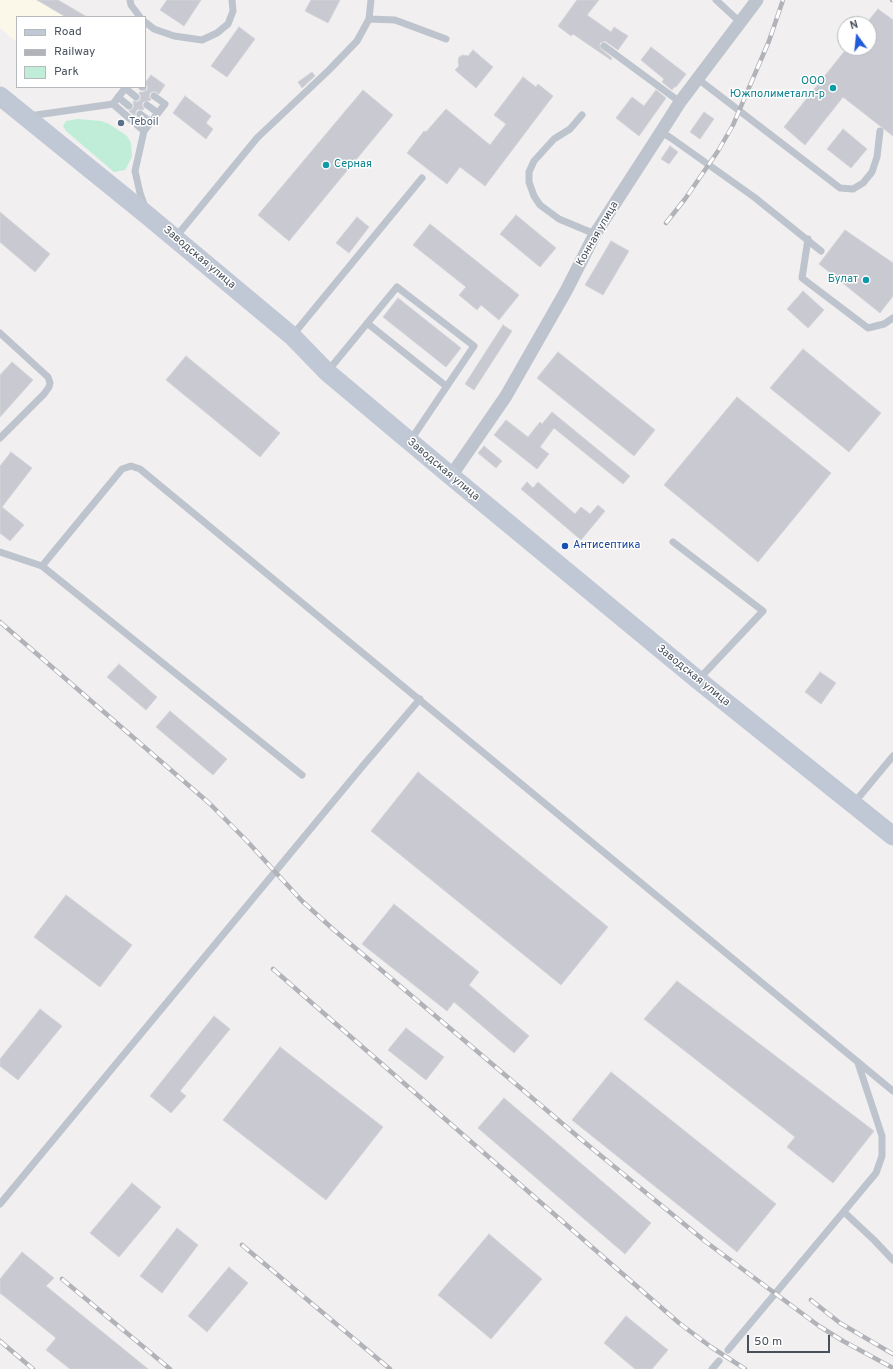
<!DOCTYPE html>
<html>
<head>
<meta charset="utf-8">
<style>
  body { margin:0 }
  #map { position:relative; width:893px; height:1369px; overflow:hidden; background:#f1efef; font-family:Overpass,sans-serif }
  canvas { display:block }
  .legend { position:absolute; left:16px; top:16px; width:130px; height:72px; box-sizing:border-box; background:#fff; border:1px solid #b6b9be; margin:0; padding:5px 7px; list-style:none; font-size:12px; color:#48505c }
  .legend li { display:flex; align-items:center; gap:8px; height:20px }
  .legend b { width:20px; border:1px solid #b6b9be }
  .north { position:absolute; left:837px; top:16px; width:40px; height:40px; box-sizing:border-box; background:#fff; border:1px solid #b6b9be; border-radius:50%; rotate:345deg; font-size:11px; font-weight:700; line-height:16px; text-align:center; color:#48505c }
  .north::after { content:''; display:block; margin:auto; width:14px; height:18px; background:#205bda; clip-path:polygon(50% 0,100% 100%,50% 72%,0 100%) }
  .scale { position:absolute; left:747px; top:1335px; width:83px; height:18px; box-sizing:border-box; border:2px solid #48505c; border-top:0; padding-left:5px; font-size:12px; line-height:14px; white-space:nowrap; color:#48505c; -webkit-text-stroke:3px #fff; paint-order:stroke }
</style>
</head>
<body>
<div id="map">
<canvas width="893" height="1369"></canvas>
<ul class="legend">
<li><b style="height:5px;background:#c0c8d5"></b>Road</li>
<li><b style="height:5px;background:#b1b3b9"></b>Railway</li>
<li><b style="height:11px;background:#bfedd7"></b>Park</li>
</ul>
<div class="north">N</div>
<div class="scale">50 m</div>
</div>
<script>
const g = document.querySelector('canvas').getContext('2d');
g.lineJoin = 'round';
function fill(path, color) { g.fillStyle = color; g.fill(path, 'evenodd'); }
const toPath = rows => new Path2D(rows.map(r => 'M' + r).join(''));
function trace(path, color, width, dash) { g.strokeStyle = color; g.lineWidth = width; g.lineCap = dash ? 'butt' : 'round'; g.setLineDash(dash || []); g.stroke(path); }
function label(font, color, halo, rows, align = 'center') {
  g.font = font + ' Overpass,sans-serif'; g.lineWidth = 3; g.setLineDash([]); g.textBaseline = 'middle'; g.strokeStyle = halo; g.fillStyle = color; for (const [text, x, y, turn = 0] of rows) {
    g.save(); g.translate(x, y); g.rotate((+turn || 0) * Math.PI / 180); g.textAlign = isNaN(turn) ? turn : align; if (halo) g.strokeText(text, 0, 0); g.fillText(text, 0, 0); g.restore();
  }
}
const commercial = toPath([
  [0,0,58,0,87,17,17,17,17,42,0,28]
]);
const green = toPath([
  [78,119,101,121,109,124,127,136,131,143,132,156,130,161,125,170,114,172,66,131,63,126,66,121]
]);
const building = toPath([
  [37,0,58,0,87,17,66,17,37,0],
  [167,0,201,0,184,26,160,10,167,0],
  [311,0,340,0,328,23,305,11,311,0],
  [577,0,599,0,587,15,611,32,614,27,628,36,618,50,605,41,600,43,600,48,612,58,611,60,573,34,571,36,558,26,577,0],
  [878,9,893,20,893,136,843,97,805,145,784,127,847,48,869,48,869,20,878,9],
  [239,27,255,39,227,77,211,66,239,27],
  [651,47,686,74,676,87,674,87,672,90,662,82,664,79,641,60,651,47],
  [473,50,493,67,476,88,455,70,459,66,458,61,459,57,463,55,468,56,473,50],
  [312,72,315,76,302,88,298,82,312,72],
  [151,75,165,85,159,94,154,91,150,93,149,96,151,100,143,102,142,105,144,109,143,110,138,109,136,111,135,116,137,118,129,111,131,110,134,107,133,101,137,102,140,100,141,96,139,93,140,92,143,92,147,90,148,87,145,83,151,75],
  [523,77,536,87,538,84,553,96,485,186,460,167,447,184,407,153,424,131,426,132,446,109,490,145,506,124,494,115,523,77],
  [363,90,393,115,289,241,258,215,363,90],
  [656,90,666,98,639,136,616,118,632,97,644,106,656,90],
  [185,96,211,116,206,123,213,129,206,139,173,113,185,96],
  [704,112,714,119,700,139,690,132,704,112],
  [843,129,867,149,851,168,827,149,843,129],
  [670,146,678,152,669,164,661,159,670,146],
  [0,212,50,254,35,272,0,242,0,212],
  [516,215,556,248,540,267,500,234,516,215],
  [357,217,369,227,349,253,336,243,357,217],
  [430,224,519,295,499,320,481,305,477,310,459,295,466,287,413,245,430,224],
  [845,230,893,263,893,296,880,313,819,264,845,230],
  [611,241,629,251,603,295,585,285,611,241],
  [803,291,824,310,808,328,787,309,803,291],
  [398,298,461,348,446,367,383,317,398,298],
  [503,325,512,331,474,390,465,384,503,325],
  [803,349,881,413,849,452,770,388,803,349],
  [558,352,655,430,634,456,537,378,558,352],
  [186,356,280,433,260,457,166,380,186,356],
  [12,362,33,380,0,417,0,375,12,362],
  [737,397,831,473,758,562,664,485,737,397],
  [552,412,630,476,623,484,554,428,540,447,549,454,537,469,494,435,506,420,528,437,540,422,542,424,552,412],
  [484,446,502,461,496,468,478,453,484,446],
  [11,452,32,468,2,507,24,525,10,541,0,533,0,466,11,452],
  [527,482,533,488,538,482,575,514,581,507,590,514,598,505,605,511,581,540,521,489,527,482],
  [119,664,157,697,146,710,107,677,119,664],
  [820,672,836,683,821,704,805,692,820,672],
  [170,711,227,759,213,775,156,727,170,711],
  [418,772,608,927,561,985,371,831,418,772],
  [66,895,132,945,100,987,34,937,66,895],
  [394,904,479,972,469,985,529,1036,514,1053,454,1002,447,1011,362,944,394,904],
  [677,981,874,1131,833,1183,787,1147,795,1137,644,1019,677,981],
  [40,1009,62,1026,18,1080,0,1066,0,1059,40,1009],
  [214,1016,230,1029,180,1091,186,1096,171,1113,150,1096,214,1016],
  [406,1028,444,1057,426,1080,388,1050,406,1028],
  [280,1047,383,1127,326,1200,223,1120,280,1047],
  [611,1072,776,1204,737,1252,572,1120,611,1072],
  [504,1098,651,1223,625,1254,478,1128,504,1098],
  [132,1183,161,1207,119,1257,90,1233,132,1183],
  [177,1228,198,1245,162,1293,140,1276,177,1228],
  [489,1234,542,1279,491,1339,438,1295,489,1234],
  [22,1252,54,1278,46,1286,148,1369,70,1369,46,1350,56,1338,0,1293,0,1279,22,1252],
  [229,1267,248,1283,207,1332,188,1316,229,1267],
  [626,1316,668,1350,652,1369,635,1369,604,1343,626,1316]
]);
const lane = toPath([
  [130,0,131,5,140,17],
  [716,0,740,22],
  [369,19,371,0],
  [145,22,154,29,174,36,202,40,217,33,228,24,233,11,232,0],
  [604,46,680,102],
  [698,79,840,188,853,189,863,183,872,172,877,157,880,131],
  [142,87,143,87],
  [125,88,136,97],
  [118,97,129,106],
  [113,104,126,87],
  [147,105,158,113],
  [140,114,151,122],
  [582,115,570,129,554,139,534,161,529,172,529,182,534,196,540,205,559,219,595,234],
  [29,116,113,104,144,131,135,171,140,193,145,207],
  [144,131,165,104,154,96],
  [661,132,671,138,754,197,821,251],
  [175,238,257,138,329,70,357,41,369,19,395,20,446,39],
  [808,239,802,278,868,328,884,324,893,318],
  [367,323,446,386],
  [0,333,48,377,50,383,49,387,44,394,0,438],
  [292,336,422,178],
  [327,372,397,287,474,346,410,441],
  [673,542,763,611,698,680],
  [0,552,42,566,302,775],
  [42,566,122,469,131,466,140,469,893,1091],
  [854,803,893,756],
  [0,1204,361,768,420,699],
  [844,1212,874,1240,893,1260],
  [728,1350,876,1173,882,1156,882,1136,858,1063],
  [712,1369,719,1361]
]);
const street = toPath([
  [451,476,506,396,566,291,595,234,661,132,680,102,757,0]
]);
const secondary = toPath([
  [0,96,147,215,292,336,327,372,451,476,698,680,893,836]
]);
const rail = toPath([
  [892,0,893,0],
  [666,223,685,199,718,151,733,125,769,41,783,0],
  [0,622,209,803,246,840,302,901,334,930,583,1141,706,1242,819,1326,843,1341,893,1368],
  [273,969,679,1323,711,1347,745,1369],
  [242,1245,390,1369],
  [62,1279,170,1369],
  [811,1300,840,1323,893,1354],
  [0,1341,33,1369]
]);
const markers = [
  [833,88,4,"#0f9aa8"],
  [121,123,4,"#5c6f8a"],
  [326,165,4,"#0f9aa8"],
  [866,280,4,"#0f9aa8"],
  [565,546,4,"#1a4fb4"]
];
const cultureNames = [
  ["ООО",825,82],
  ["Южполиметалл-р",825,95],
  ["Серная",334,165,"left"],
  ["Булат",858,280]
];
const serviceNames = [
  ["Teboil",129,123]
];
const streetNames = [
  ["Конная улица",598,234,-60],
  ["Заводская улица",199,258,40],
  ["Заводская улица",443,470,40],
  ["Заводская улица",693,676,39]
];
const transitNames = [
  ["Антисептика",573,546]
];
fill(commercial, '#fbf8e9');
fill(green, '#bfedd7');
fill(building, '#c9cad1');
trace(building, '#d3d4da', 1);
trace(lane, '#bec4cd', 7);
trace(street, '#bec4cd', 13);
trace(secondary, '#c0c8d5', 19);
trace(rail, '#b1b3b9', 4.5);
trace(rail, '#fff', 3, [9]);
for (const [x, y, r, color] of markers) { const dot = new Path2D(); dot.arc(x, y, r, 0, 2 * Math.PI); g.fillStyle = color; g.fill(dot); trace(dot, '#fff', 1.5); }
label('11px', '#0d838f', '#fff', cultureNames, 'right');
label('11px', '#4e5e75', '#fff', serviceNames, 'left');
label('11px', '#48505c', '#fff', streetNames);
label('11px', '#164399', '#fff', transitNames, 'left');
</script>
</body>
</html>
